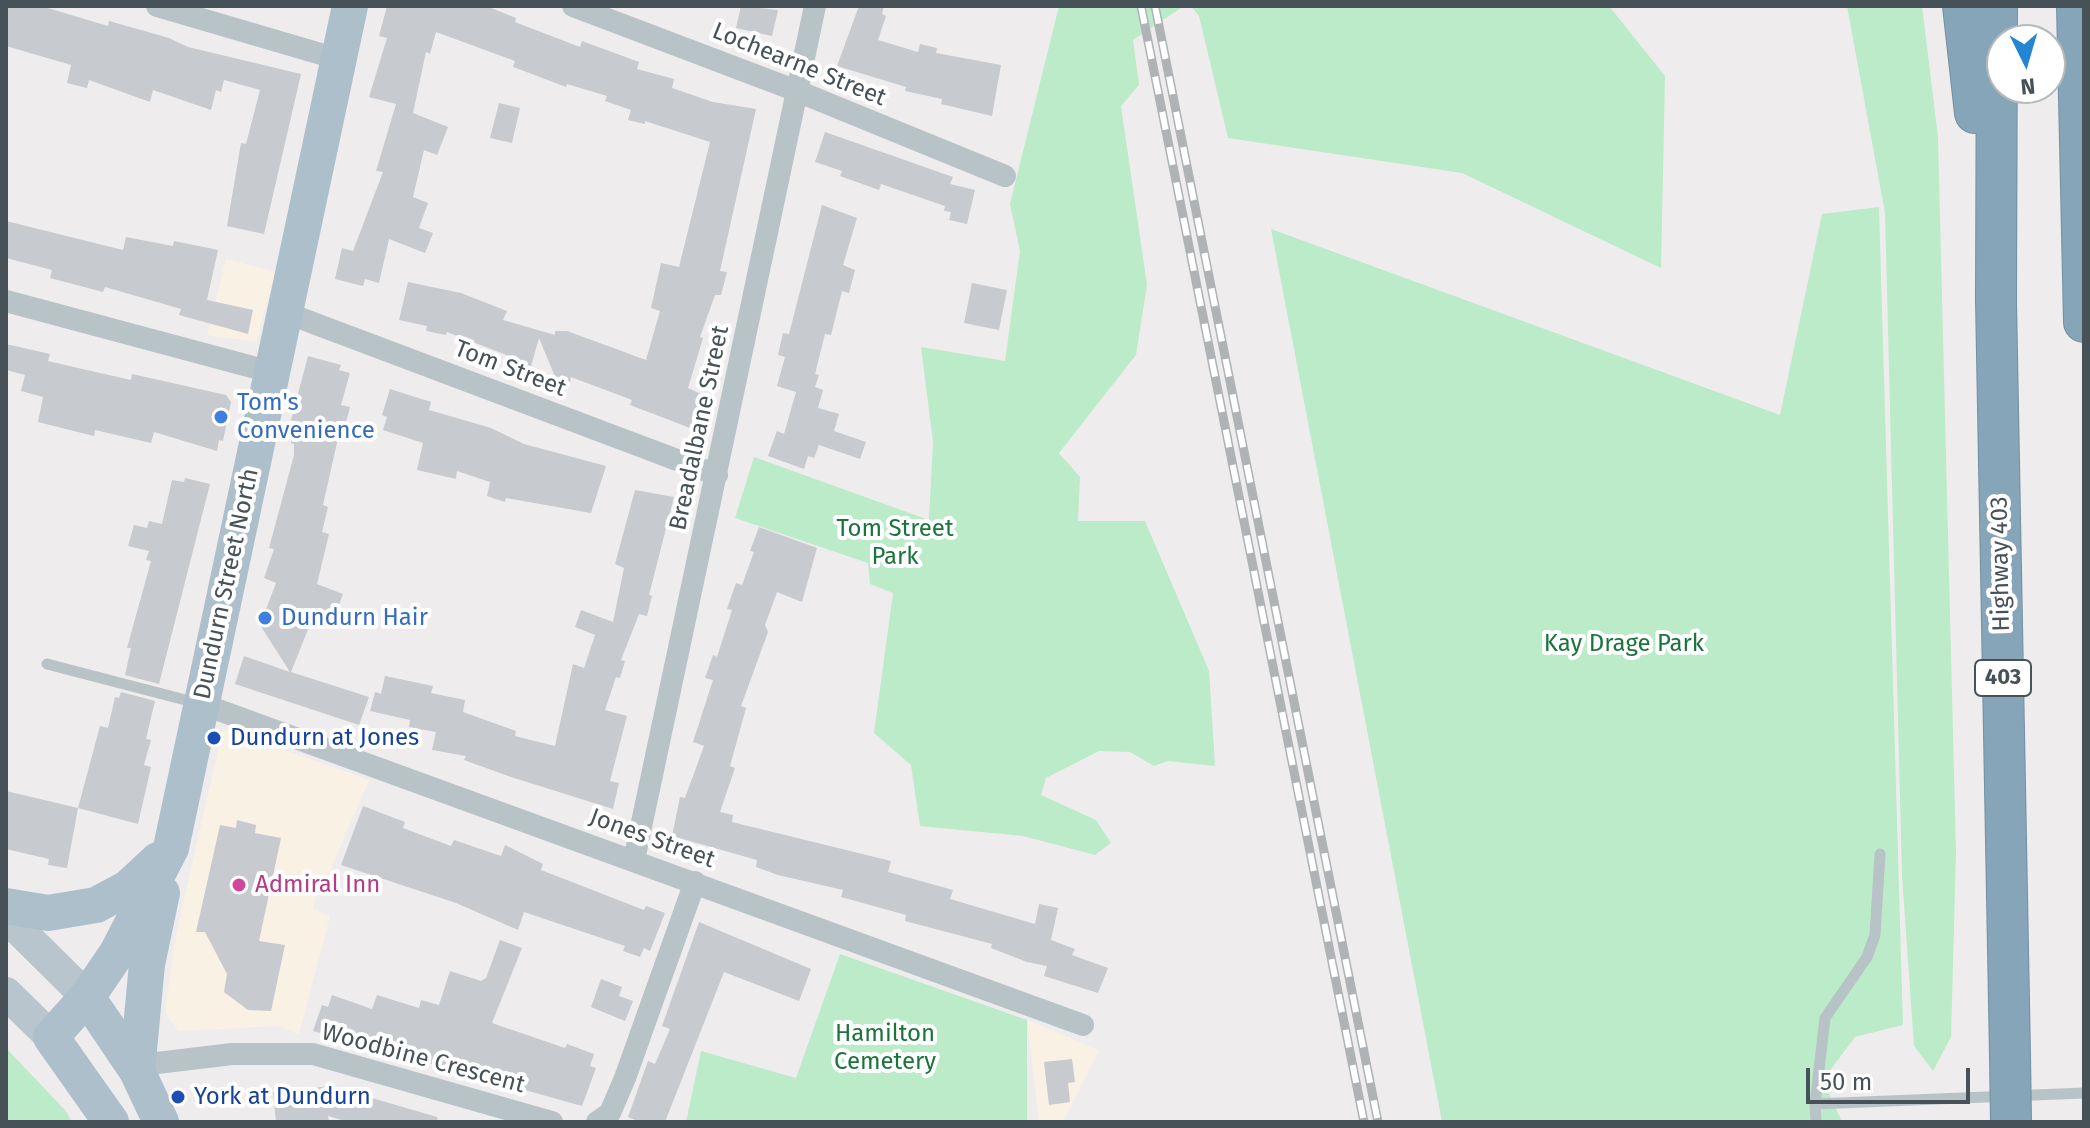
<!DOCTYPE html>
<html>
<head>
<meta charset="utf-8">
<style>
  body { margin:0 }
  #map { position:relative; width:2090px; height:1128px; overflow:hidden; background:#efeced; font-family:"Fira Sans",sans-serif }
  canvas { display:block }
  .frame { position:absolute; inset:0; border:8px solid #465258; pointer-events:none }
  .north { position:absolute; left:1986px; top:24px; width:80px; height:80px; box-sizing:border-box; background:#fff; border:2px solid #b5babc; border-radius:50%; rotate:175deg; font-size:22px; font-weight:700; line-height:32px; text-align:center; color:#465258 }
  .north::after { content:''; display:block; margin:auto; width:28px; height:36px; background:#2485d2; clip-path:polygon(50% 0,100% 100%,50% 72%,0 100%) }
  .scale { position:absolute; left:1806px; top:1068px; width:164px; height:36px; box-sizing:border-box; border:4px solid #465258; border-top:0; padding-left:10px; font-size:24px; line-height:28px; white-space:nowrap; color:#465258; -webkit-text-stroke:6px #fff; paint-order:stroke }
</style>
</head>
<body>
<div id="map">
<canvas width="2090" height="1128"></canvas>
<div class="frame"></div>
<div class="north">N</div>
<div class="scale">50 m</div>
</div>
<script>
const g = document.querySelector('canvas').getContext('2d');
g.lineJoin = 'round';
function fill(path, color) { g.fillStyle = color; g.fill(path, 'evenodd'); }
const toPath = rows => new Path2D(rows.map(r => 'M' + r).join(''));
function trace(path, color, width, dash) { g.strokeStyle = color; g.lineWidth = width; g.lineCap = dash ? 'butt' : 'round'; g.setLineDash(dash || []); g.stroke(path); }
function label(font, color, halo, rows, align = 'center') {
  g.font = font + ' "Fira Sans",sans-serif'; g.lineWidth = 8; g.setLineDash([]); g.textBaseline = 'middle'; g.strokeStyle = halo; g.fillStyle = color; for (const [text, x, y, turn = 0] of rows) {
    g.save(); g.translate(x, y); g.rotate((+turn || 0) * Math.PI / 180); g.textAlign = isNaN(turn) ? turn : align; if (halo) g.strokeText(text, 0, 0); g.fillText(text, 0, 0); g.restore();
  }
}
const commercial = toPath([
  [226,259,276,272,256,342,207,335],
  [223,728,369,780,323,887,318,886,313,909,330,916,299,1034,277,1026,178,1031,165,1012,176,935],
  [1027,1020,1099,1050,1063,1122,1039,1122]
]);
const green = toPath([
  [1059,6,1184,6,1133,40,1139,85,1121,106,1147,285,1136,355,1059,453,1080,477,1078,521,1145,521,1209,671,1215,766,1168,761,1154,766,1130,752,1099,751,1046,778,1041,795,1096,820,1111,843,1095,855,1023,836,920,826,911,765,874,733,893,593,870,584,868,563,735,518,754,457,929,520,933,442,921,347,1005,361,1020,251,1010,204],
  [1191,6,1609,6,1665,76,1661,268,1462,173,1228,138,1199,16],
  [1847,6,1922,6,1938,137,1956,853,1951,1037,1933,1071,1914,1046,1902,876,1885,213],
  [1879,207,1903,1025,1855,1037,1831,1069,1828,1091,1842,1122,1442,1122,1271,229,1780,415,1822,214],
  [840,954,1027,1020,1027,1122,686,1122,701,1051,796,1078],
  [6,1048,65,1110,72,1122,6,1122]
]);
const building = toPath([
  [6,6,41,6,108,26,109,21,169,38,188,47,301,74,264,234,227,226,241,143,246,144,260,90,224,80,221,92,216,90,211,110,153,90,150,102,89,80,87,88,67,83,71,65,6,46],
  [387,6,486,6,516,18,515,22,580,47,582,41,639,62,637,69,674,79,672,88,713,102,756,109,720,271,727,272,721,295,715,295,700,337,703,338,688,388,703,395,690,428,630,405,632,400,571,377,570,382,556,379,539,338,530,370,507,363,509,356,447,332,446,335,426,331,427,326,399,320,408,282,461,293,507,311,503,320,555,335,555,331,567,331,646,360,660,311,651,308,661,263,679,267,710,142,645,121,645,124,628,120,631,110,605,101,607,96,567,84,566,87,516,68,513,67,515,61,436,32,430,54,426,52,413,113,448,127,437,155,424,150,413,197,428,203,419,228,433,233,425,253,389,239,379,283,365,279,363,286,335,279,342,248,353,251,383,172,376,171,396,104,369,97,387,38,379,36],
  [741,6,778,10,772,36,736,28],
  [859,6,884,6,882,14,886,16,878,40,918,52,920,44,937,48,936,53,1001,65,992,116,941,104,942,99,905,91,906,87,837,66],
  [499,103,520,108,512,143,490,138],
  [825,132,953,177,950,184,975,190,967,224,949,220,951,212,944,211,945,206,881,184,879,190,840,176,842,171,815,162],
  [822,205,857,218,843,265,855,270,849,293,842,291,831,335,825,334,815,374,819,375,815,387,823,390,818,408,839,414,834,431,866,442,860,459,819,445,814,458,808,456,804,469,768,456,777,431,784,434,796,392,777,386,785,357,778,355,783,333,789,334],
  [6,221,123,250,126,237,173,246,174,241,218,250,207,300,253,310,248,334,179,315,181,309,105,287,103,292,50,278,52,270,6,258],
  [972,283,1007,290,999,330,964,323],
  [6,344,50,354,48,361,78,368,131,380,132,374,226,395,231,402,223,441,219,440,217,451,154,432,151,443,95,430,94,436,38,422,43,397,21,391,25,375,6,370],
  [308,356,341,365,339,370,350,373,341,405,350,407,345,426,341,425,323,505,328,507,322,532,329,534,317,584,343,594,334,619,315,612,291,672,369,697,359,725,235,684,244,656,290,672,260,625,276,583,264,578,274,549,269,548,294,455,294,444,291,443,296,421,291,420],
  [390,389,431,402,429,410,491,428,524,444,606,466,591,513,506,498,505,502,487,496,490,482,457,471,456,479,417,470,423,443,383,430,387,417,382,415],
  [185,478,210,484,159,684,125,675,131,648,127,648,151,561,146,560,149,551,128,546,134,525,147,528,149,521,162,524,172,480,184,482],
  [635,490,674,497,649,595,652,596,647,616,639,614,621,660,625,661,620,678,616,677,605,710,627,716,610,781,619,783,613,809,511,777,464,760,466,756,432,750,436,732,409,727,410,720,370,711,375,692,381,694,385,676,433,686,431,693,465,700,463,712,516,731,515,736,555,746,573,664,584,668,595,635,575,627,581,610,613,622,624,568,615,564],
  [759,527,817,548,802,602,777,592,765,625,768,632,741,706,746,708,730,766,735,768,720,812,733,815,732,822,891,861,888,872,953,890,950,899,1035,924,1039,904,1058,908,1051,940,1075,949,1072,955,1108,968,1098,993,1044,976,1047,966,1027,962,991,948,992,944,905,921,906,915,841,897,843,890,778,875,756,867,757,860,672,836,680,797,685,798,704,746,693,742,713,680,705,678,713,655,717,657,732,610,727,609,736,583,742,585,754,552,750,551],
  [121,692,155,701,146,739,151,740,144,765,151,767,138,824,78,808,100,726,108,728,115,697,119,698],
  [6,791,78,808,67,868,48,865,49,859,6,849],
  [363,806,405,822,403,828,451,846,454,840,501,856,505,845,543,864,541,870,644,910,646,906,665,913,650,951,644,948,640,957,623,951,625,946,524,912,518,930,456,903,341,865],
  [237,820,256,825,255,833,281,838,259,941,285,945,271,1011,248,1010,224,992,227,974,205,932,196,932,220,825,236,828],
  [699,922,811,969,799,1001,724,972,665,1122,640,1122,628,1117,648,1061,655,1064,670,1029,662,1026],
  [500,940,522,948,492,1023,565,1048,567,1044,594,1054,590,1066,596,1068,582,1106,313,1031,322,1005,328,1007,332,995,372,1009,377,995,419,1008,421,1000,439,1005,450,971,481,981,486,978],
  [601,979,622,987,619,996,633,1001,625,1021,591,1007],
  [1072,1059,1075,1082,1068,1083,1070,1102,1049,1105,1044,1062],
  [331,1086,437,1117,438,1122,349,1122,328,1116,329,1122,276,1122,273,1092]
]);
const service = toPath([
  [47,664,197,703],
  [1815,1104,2084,1093],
  [1816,1122,1815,1104,1825,1018,1867,957,1875,935,1880,854]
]);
const minor = toPath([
  [157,6,338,59],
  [573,6,797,91,1005,176],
  [6,301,271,372],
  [284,312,717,475],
  [202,704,1083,1025],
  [634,860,815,6],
  [137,1071,157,1063,232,1054,313,1054,552,1122],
  [597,1122,610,1113,625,1078,695,882]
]);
const secondary = toPath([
  [6,917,87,997],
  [6,993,51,1037]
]);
const primary = toPath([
  [6,906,48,913,96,905,128,888,158,860],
  [87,997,137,1071,161,1122],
  [137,1071,147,964,162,893],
  [111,1122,51,1037,87,997,117,953,171,848,350,6]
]);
const motorway = toPath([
  [1963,6,1975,113],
  [1997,6,1996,300,2010,1056],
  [2077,6,2084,322]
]);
const rail = toPath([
  [1141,6,1364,1122],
  [1155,6,1378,1122]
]);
const motorwayBridge = toPath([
  [2010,1056,2011,1122]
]);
const markers = [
  [221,417,8,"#3f7fe0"],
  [265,618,8,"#3f7fe0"],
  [214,738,8,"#1a4fb4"],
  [239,885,8,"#d1479c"],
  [178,1097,8,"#1a4fb4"]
];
const shields = [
  [2003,678,56]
];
const shieldNames = [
  ["403",2003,678]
];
const streetNames = [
  ["Lochearne Street",799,65,22],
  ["Tom Street",510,369,21],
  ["Breadalbane Street",700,428,-78],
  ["Highway 403",2001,564,-91],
  ["Dundurn Street North",227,584,-78],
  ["Jones Street",652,839,20],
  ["Woodbine Crescent",423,1059,15]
];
const shopNames = [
  ["Tom's",237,403],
  ["Convenience",237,431],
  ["Dundurn Hair",281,618]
];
const parkNames = [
  ["Tom Street",895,529],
  ["Park",895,557],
  ["Kay Drage Park",1624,644],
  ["Hamilton",885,1034],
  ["Cemetery",885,1062]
];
const transitNames = [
  ["Dundurn at Jones",230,738],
  ["York at Dundurn",194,1097]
];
const hotelNames = [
  ["Admiral Inn",255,885]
];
fill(commercial, '#faf1e5');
fill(green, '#bcebc9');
fill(building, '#c7cacf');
trace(motorway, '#7290a4', 42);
trace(service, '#b8c3c8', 11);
trace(minor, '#b8c3c8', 22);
trace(secondary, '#b9c5cd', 32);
trace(primary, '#adbfca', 36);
trace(motorway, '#86a5b9', 40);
trace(rail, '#afb3b6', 9);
trace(rail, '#fff', 6, [18]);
trace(motorwayBridge, '#7290a4', 42, []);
trace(motorwayBridge, '#86a5b9', 40);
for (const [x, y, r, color] of markers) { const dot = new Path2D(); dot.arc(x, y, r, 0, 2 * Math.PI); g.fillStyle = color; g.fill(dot); trace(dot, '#fff', 3); }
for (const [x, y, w] of shields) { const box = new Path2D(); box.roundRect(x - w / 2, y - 18, w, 36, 6); g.fillStyle = '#fff'; g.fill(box); trace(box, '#465258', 2); }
label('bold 22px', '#465258', null, shieldNames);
label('24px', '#465258', '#fff', streetNames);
label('24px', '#366cbe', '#fff', shopNames, 'left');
label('24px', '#1c743d', '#fff', parkNames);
label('24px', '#164399', '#fff', transitNames, 'left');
label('24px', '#b23c85', '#fff', hotelNames, 'left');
</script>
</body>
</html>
